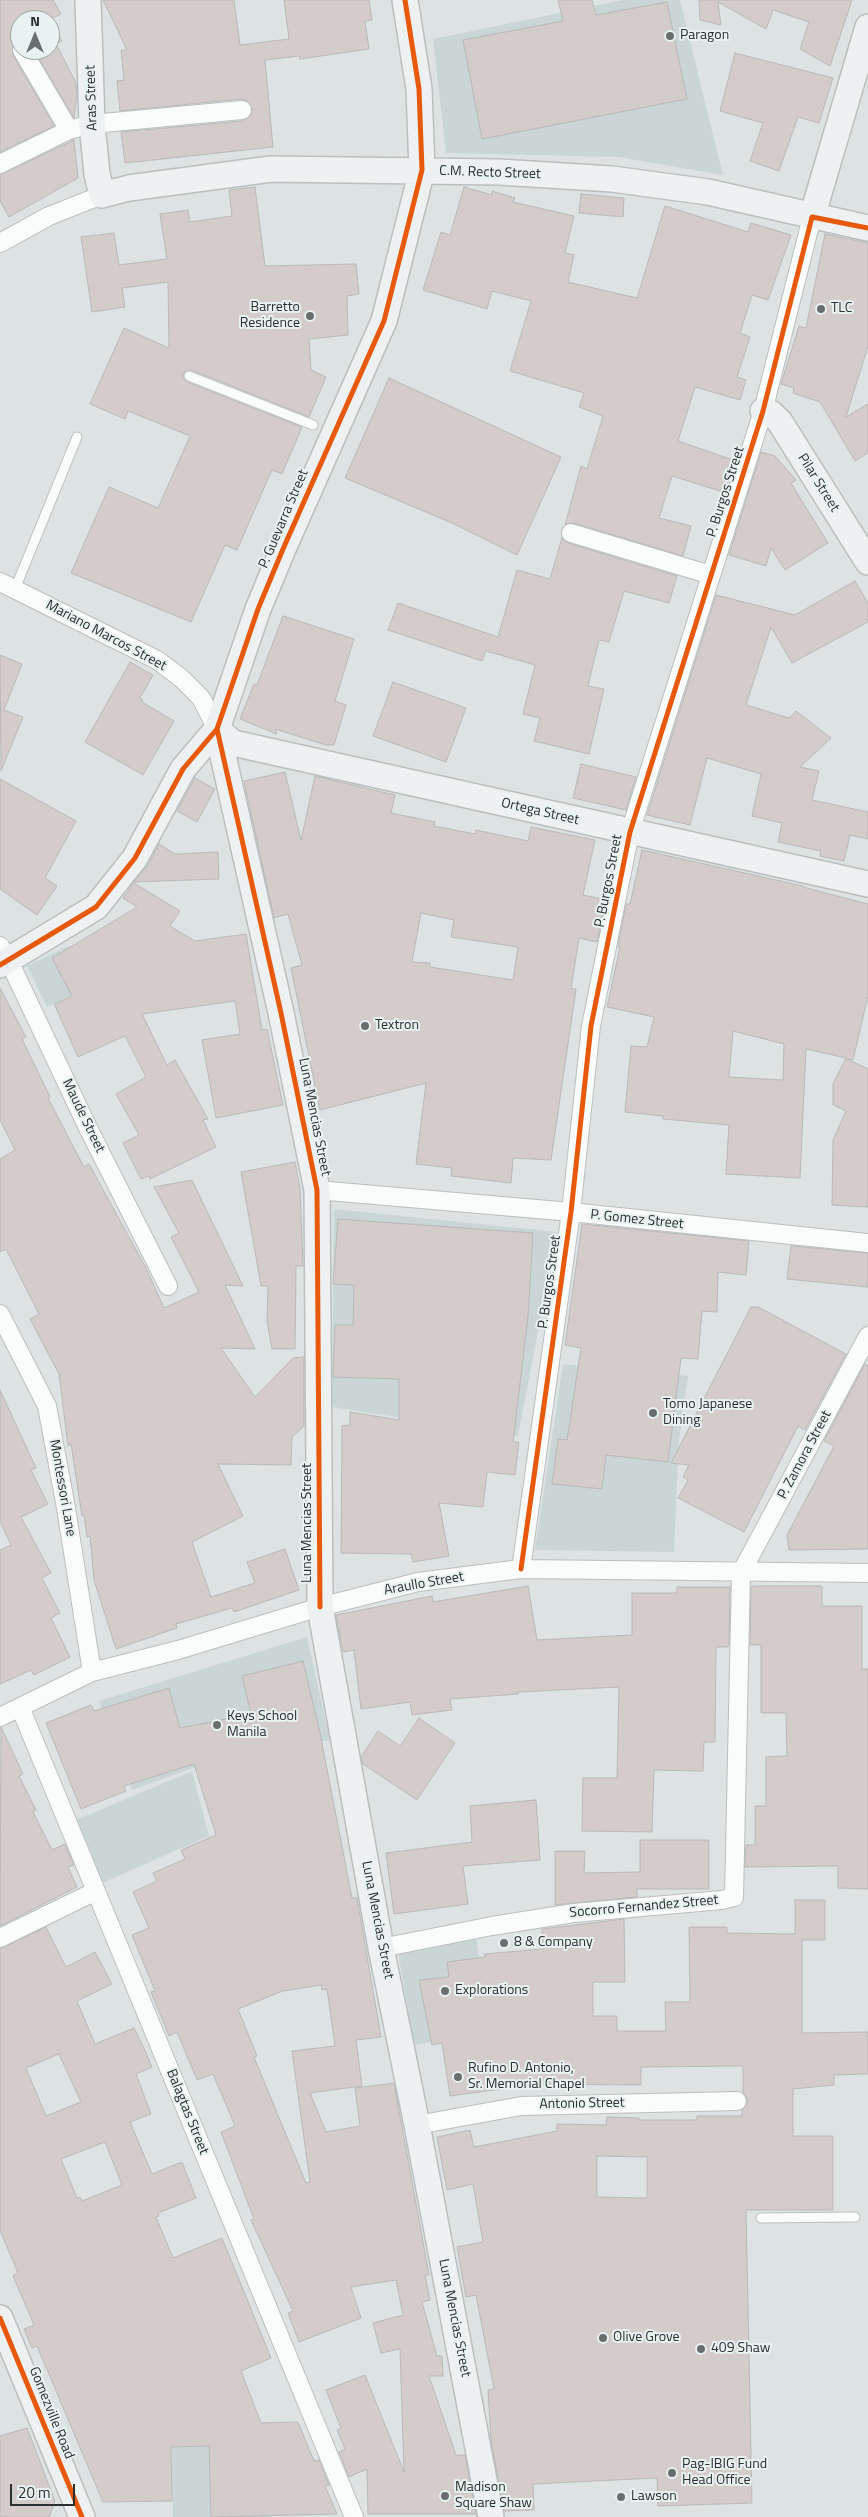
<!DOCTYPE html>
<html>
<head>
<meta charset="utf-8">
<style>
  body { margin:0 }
  #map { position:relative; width:868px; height:2517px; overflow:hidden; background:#dde3e2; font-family:"Titillium Web",sans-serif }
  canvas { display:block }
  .north { position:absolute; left:10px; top:10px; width:50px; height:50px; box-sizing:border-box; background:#e8f3f1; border:1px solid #9ca5a3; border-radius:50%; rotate:0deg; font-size:14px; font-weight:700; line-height:20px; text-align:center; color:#2b2f2f }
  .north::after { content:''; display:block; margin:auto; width:18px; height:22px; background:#696e6e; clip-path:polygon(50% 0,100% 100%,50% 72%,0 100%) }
  .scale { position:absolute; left:10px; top:2484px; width:65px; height:22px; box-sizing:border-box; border:2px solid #2b2f2f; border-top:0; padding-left:6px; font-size:15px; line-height:18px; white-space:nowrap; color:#2b2f2f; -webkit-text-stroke:4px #e8f3f1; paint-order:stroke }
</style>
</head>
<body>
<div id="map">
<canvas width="868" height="2517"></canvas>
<div class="north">N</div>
<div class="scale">20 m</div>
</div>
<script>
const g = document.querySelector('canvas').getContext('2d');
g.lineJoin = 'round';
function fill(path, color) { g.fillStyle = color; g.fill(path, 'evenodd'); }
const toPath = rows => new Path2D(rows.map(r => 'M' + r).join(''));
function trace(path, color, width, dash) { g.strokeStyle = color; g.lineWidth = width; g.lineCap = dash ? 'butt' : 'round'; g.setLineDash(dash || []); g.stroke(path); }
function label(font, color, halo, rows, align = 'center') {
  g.font = font + ' "Titillium Web",sans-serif'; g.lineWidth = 4; g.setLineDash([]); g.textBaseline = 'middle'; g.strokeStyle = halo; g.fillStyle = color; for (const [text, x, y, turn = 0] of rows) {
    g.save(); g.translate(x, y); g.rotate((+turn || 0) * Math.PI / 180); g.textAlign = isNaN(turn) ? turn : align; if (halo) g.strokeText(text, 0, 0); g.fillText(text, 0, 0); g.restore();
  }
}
const built = toPath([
  [623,0,680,0,723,175,618,157,446,153,433,39],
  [68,946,88,987,47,1007,27,966],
  [334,1209,557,1232,518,1436,332,1407],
  [563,1364,688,1376,679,1439,674,1552,535,1550],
  [307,1637,330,1740,196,1767,132,1790,99,1701],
  [192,1771,209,1836,102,1883,74,1821],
  [476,1938,492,2031,414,2045,398,1952],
  [270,2423,272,2517,173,2517,171,2424]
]);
const building = toPath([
  [0,0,53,0,61,14,50,19,62,41,56,44,76,83,77,94,74,118,34,50,50,50,50,20,20,20,20,40,13,45,13,55,54,126,0,152,0,0],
  [103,0,234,0,240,45,289,39,284,0,369,0,372,20,365,21,369,49,300,59,299,56,265,60,273,147,125,163,121,132,243,121,251,115,252,109,247,101,241,99,120,111,117,81,124,80,121,50,127,50,103,0],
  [558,0,592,0,596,15,667,2,687,99,482,139,463,40,563,21,558,0],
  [699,0,852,0,830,66,800,49,809,22,773,10,766,29,718,2,721,25,700,20,699,0],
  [735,53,833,78,819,123,798,117,779,171,750,161,763,123,720,111,735,53],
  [74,140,78,178,9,217,0,201,0,175,74,140],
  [255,187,265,266,356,264,359,294,347,296,348,335,309,339,311,370,326,377,309,417,191,370,183,373,183,377,187,382,302,427,282,474,272,470,237,550,225,545,191,622,71,573,109,487,158,508,190,436,128,411,125,419,90,404,124,328,169,348,168,282,122,288,125,307,92,312,81,237,114,233,119,265,167,259,160,214,188,210,190,222,232,216,229,190,255,187],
  [464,187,492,195,492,191,515,198,513,202,574,216,565,253,574,255,568,282,637,298,665,206,748,232,751,223,791,235,768,300,752,295,740,333,750,337,737,377,746,380,740,400,695,387,678,441,736,461,726,493,672,476,659,518,691,526,683,556,574,523,565,525,581,466,587,469,603,416,579,407,584,393,510,371,531,301,492,291,487,309,423,290,441,232,450,235,464,187],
  [581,194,624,198,623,217,579,213,581,194],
  [825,234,868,243,868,346,846,417,868,404,868,453,855,461,820,402,793,393,794,388,781,384,799,326,806,328,825,234],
  [389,378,561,457,517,555,452,523,345,478,389,378],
  [761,452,775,456,796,480,791,483,828,543,785,570,771,548,766,566,729,555,761,452],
  [562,538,568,543,677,576,669,603,624,591,609,642,599,640,588,686,604,689,589,754,534,741,540,718,523,714,535,665,486,651,482,661,388,630,398,603,498,637,517,570,550,579,562,538],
  [855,581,868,603,868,622,792,663,771,627,746,705,789,718,796,711,831,738,800,767,819,771,812,800,868,812,868,839,850,835,844,861,820,856,821,851,778,842,782,823,752,816,761,774,707,758,690,825,647,815,716,595,795,615,855,581],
  [283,616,354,639,335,701,346,705,334,745,326,745,275,729,277,734,240,719,254,684,257,685,283,616],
  [0,655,22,664,4,710,23,717,1,771,0,655],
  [130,662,153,675,140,698,143,700,142,702,174,721,143,775,85,742,130,662],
  [393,682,466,708,446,762,373,736,393,682],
  [581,764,636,777,626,810,573,798,581,764],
  [285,772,301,840,315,776,395,795,391,813,435,822,434,826,475,834,476,830,528,841,531,827,595,840,583,895,606,900,597,942,579,938,571,989,576,989,551,1160,513,1158,511,1183,451,1176,452,1168,416,1164,426,1083,320,1110,291,968,302,965,288,914,274,918,244,781,285,772],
  [421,913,454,920,451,937,518,947,513,980,430,967,430,963,412,962,421,913],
  [195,778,215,789,197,822,177,811,195,778],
  [0,779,76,821,45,878,57,886,37,915,0,889,0,779],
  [159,844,175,854,218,852,219,879,134,882,148,865,159,844],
  [642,850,803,886,803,887,868,904,868,996,853,1060,847,1059,868,1069,868,1207,832,1205,833,1140,846,1111,833,1105,833,1084,846,1058,806,1049,800,1178,726,1174,729,1125,663,1119,663,1116,625,1112,631,1046,647,1047,654,1017,607,1007,620,947,618,947,626,904,630,904,642,850],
  [733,1031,784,1044,783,1080,729,1077,733,1031],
  [134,883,180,911,170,926,195,941,246,934,262,1030,267,1029,283,1105,216,1118,202,1040,240,1034,235,1001,142,1014,167,1065,175,1060,208,1119,203,1120,216,1147,150,1179,149,1176,141,1179,123,1143,139,1135,116,1094,146,1077,125,1036,78,1057,54,1004,72,996,52,958,137,907,123,898,134,883],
  [0,988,26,1037,22,1039,50,1097,48,1098,84,1167,89,1164,146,1268,164,1308,199,1292,171,1237,179,1233,154,1187,192,1180,243,1286,225,1285,255,1349,221,1348,255,1397,293,1358,304,1357,304,1426,292,1437,291,1465,218,1464,243,1516,192,1542,211,1597,255,1583,247,1562,285,1549,299,1590,234,1612,232,1608,176,1624,177,1628,116,1649,94,1580,90,1536,87,1537,84,1515,82,1516,71,1444,68,1446,59,1374,30,1319,39,1314,6,1249,0,1252,0,1159,15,1150,0,1120,0,988],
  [295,1162,300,1188,303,1266,296,1266,295,1349,272,1349,267,1321,268,1286,261,1286,241,1172,295,1162],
  [338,1219,533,1233,528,1317,513,1442,519,1442,515,1475,487,1472,483,1507,439,1503,449,1556,413,1562,411,1554,341,1553,342,1426,350,1425,350,1412,399,1420,399,1379,333,1377,335,1325,353,1325,354,1285,333,1284,338,1219],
  [582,1224,749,1241,746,1275,718,1272,717,1312,702,1311,698,1359,681,1358,668,1462,606,1455,602,1489,552,1484,558,1439,567,1440,581,1348,565,1345,582,1224],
  [791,1246,868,1253,868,1287,787,1279,791,1246],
  [751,1307,758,1307,846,1354,805,1430,798,1426,744,1532,678,1498,688,1480,683,1477,689,1465,671,1463,751,1307],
  [865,1364,868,1366,868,1549,789,1550,787,1535,834,1446,824,1441,865,1364],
  [0,1390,36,1468,31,1470,48,1504,21,1517,51,1573,42,1578,60,1613,51,1618,70,1657,34,1675,31,1670,0,1684,0,1550,11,1545,0,1521,0,1390],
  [528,1586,537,1640,632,1635,632,1593,677,1593,677,1587,730,1587,729,1645,728,1647,716,1647,715,1742,704,1742,703,1771,654,1770,652,1832,582,1831,583,1778,617,1778,619,1687,518,1692,518,1694,450,1699,452,1710,412,1715,410,1702,361,1709,354,1650,343,1652,336,1615,432,1596,433,1602,528,1586],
  [755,1586,822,1586,822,1606,862,1606,862,1669,868,1669,868,1889,838,1888,838,1866,745,1867,746,1845,755,1845,755,1806,766,1806,766,1757,787,1756,786,1713,761,1713,761,1645,750,1645,751,1587,755,1586],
  [303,1661,320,1733,352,1898,357,1898,381,2037,356,2040,362,2086,310,2093,326,2132,360,2126,355,2088,394,2083,429,2275,425,2275,430,2300,422,2302,437,2356,442,2356,443,2376,429,2376,456,2455,465,2455,476,2514,368,2514,367,2469,349,2477,339,2452,345,2449,337,2430,341,2428,326,2390,365,2375,404,2472,400,2349,381,2353,373,2323,403,2315,396,2280,351,2287,361,2318,299,2342,288,2313,293,2311,251,2220,254,2219,221,2132,235,2126,213,2074,197,2080,177,2032,169,2036,151,1992,155,1991,132,1935,149,1928,133,1892,157,1881,153,1873,185,1859,181,1850,216,1835,194,1764,124,1786,126,1791,81,1809,46,1723,91,1705,94,1711,169,1688,180,1728,251,1714,242,1676,303,1661],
  [321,1985,322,1990,327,1989,335,2046,292,2051,310,2182,306,2183,254,2057,257,2056,238,2009,283,1991,321,1985],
  [419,1718,455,1743,417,1800,363,1764,361,1757,378,1731,400,1746,419,1718],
  [1,1727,23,1774,19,1776,36,1810,33,1812,52,1850,65,1844,74,1865,68,1867,77,1887,0,1926,1,1727],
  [536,1800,540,1860,463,1866,468,1904,394,1914,386,1853,472,1842,470,1806,536,1800],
  [640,1840,709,1840,709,1889,637,1889,637,1897,555,1905,555,1851,585,1851,584,1873,640,1872,640,1840],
  [795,1900,825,1900,825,1940,802,1940,802,2033,868,2032,868,2074,834,2075,834,2085,793,2089,793,2136,833,2136,833,2210,746,2210,752,2503,658,2506,657,2478,533,2484,534,2510,504,2511,491,2440,488,2390,494,2389,476,2295,466,2297,457,2247,483,2242,473,2184,447,2190,437,2137,470,2130,474,2147,557,2131,557,2124,606,2125,607,2117,639,2118,639,2120,697,2120,697,2116,742,2116,742,2110,748,2101,743,2092,743,2066,641,2067,641,2085,539,2084,450,2096,442,2043,432,2045,419,1980,449,1977,447,1962,485,1957,484,1954,543,1949,542,1929,624,1919,625,1982,593,1982,593,2016,617,2016,617,2031,666,2031,665,2002,690,2002,689,1927,727,1927,727,1933,795,1934,795,1900],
  [597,2156,647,2157,647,2198,597,2197,597,2156],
  [46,1927,66,1967,95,1952,112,1984,77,2001,95,2044,134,2028,143,2046,152,2067,136,2074,151,2114,130,2122,152,2174,182,2162,196,2198,158,2213,159,2216,156,2217,173,2258,222,2238,271,2358,241,2371,261,2423,298,2422,314,2461,319,2460,329,2485,325,2486,337,2514,211,2517,209,2446,171,2447,172,2501,103,2502,37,2346,32,2348,24,2329,34,2325,13,2276,18,2273,0,2230,0,1949,46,1927],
  [59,2054,81,2102,46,2116,26,2068,59,2054],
  [105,2142,122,2185,82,2201,80,2197,77,2198,61,2159,105,2142],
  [27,2428,55,2501,49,2517,0,2517,0,2436,27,2428]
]);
const lane = toPath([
  [189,376,313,425],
  [15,589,77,437],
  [761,2218,855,2217]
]);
const street = toPath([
  [22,50,69,130],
  [0,164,69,130,92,124,242,110],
  [0,243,49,216,102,195],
  [571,533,711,575],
  [0,582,157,660,181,678,201,698,217,729],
  [0,946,9,961,88,1128,168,1286],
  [317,1190,571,1212,868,1243],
  [0,1314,47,1406,66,1508,92,1672],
  [521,1569,571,1212,591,1026,630,832,763,411,812,217],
  [20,1707,354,2517],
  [0,1717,92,1672,178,1650,320,1607,418,1582,521,1569,868,1573],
  [0,1938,96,1891],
  [381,1948,492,1926,574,1913,722,1900,734,1897,741,1573,868,1336],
  [417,2125,521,2106,737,2101]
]);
const secondary = toPath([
  [88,0,92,124,97,174,102,195,129,188,271,169,499,172,612,179,708,192,868,228],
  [812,217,868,27],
  [763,411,771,413,780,422,868,562],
  [217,729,281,1013,317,1190,320,1607,381,1948,417,2125,491,2517],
  [217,729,233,743,868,884],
  [0,965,96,907,135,858,183,769,217,729,258,609,283,549,384,321,422,170,419,89,405,0],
  [0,2318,82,2517]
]);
const cycleway = toPath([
  [217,729,281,1013,317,1190,320,1607],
  [0,965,96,907,135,858,183,769,217,729,258,609,283,549,384,321,422,170,419,89,405,0],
  [521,1569,571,1212,591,1026,630,832,763,411,812,217,868,228],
  [0,2318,82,2517]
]);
const markers = [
  [670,36,5,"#696e6e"],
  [821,309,5,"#696e6e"],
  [310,316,5,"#696e6e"],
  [365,1026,5,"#696e6e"],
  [653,1413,5,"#696e6e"],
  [217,1725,5,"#696e6e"],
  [504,1943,5,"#696e6e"],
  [445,1991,5,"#696e6e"],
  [458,2077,5,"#696e6e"],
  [603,2338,5,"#696e6e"],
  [701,2349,5,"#696e6e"],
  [672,2473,5,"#696e6e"],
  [445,2496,5,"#696e6e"],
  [621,2497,5,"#696e6e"]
];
const poiNames = [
  ["Paragon",680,36],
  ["Barretto",300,308,"right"],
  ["Residence",300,324,"right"],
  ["TLC",831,309],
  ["Textron",375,1026],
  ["Tomo Japanese",663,1405],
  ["Dining",663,1421],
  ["Keys School",227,1717],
  ["Manila",227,1733],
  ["8 & Company",514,1943],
  ["Explorations",455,1991],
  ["Rufino D. Antonio,",468,2069],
  ["Sr. Memorial Chapel",468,2085],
  ["Olive Grove",613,2338],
  ["409 Shaw",711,2349],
  ["Pag-IBIG Fund",682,2465],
  ["Head Office",682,2481],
  ["Madison",455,2488],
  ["Square Shaw",455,2504],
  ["Lawson",631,2497]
];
const streetNames = [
  ["Aras Street",92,98,-92],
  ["C.M. Recto Street",490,173,2],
  ["Pilar Street",818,483,58],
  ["P. Burgos Street",726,492,-72],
  ["P. Guevarra Street",284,519,-67],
  ["Mariano Marcos Street",106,636,28],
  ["Ortega Street",540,812,13],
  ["P. Burgos Street",609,881,-79],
  ["Maude Street",83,1116,64],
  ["Luna Mencias Street",314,1117,79],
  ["P. Gomez Street",637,1220,6],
  ["P. Burgos Street",550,1282,-82],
  ["P. Zamora Street",805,1455,-62],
  ["Montessori Lane",62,1488,80],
  ["Luna Mencias Street",308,1523,-90],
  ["Araullo Street",424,1584,-10],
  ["Socorro Fernandez Street",644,1907,-5],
  ["Luna Mencias Street",377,1920,79],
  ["Antonio Street",582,2104,-1],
  ["Balagtas Street",187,2112,68],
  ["Luna Mencias Street",454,2318,79],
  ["Gomezville Road",51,2413,68]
];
fill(built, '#cad6d5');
fill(building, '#d4cbcb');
trace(building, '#b8b9b8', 1);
trace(lane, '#babfbe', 11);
trace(street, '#babfbe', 20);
trace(secondary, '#babfbe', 28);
trace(lane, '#fafbfb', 9);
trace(street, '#fafbfb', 18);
trace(secondary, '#edf1f1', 25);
trace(cycleway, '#e8590c', 5);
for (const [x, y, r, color] of markers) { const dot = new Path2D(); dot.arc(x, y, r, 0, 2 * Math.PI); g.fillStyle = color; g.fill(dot); trace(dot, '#e8f3f1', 2); }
label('14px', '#2b2f2f', '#e8f3f1', poiNames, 'left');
label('14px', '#2b2f2f', '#e8f3f1', streetNames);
</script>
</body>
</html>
